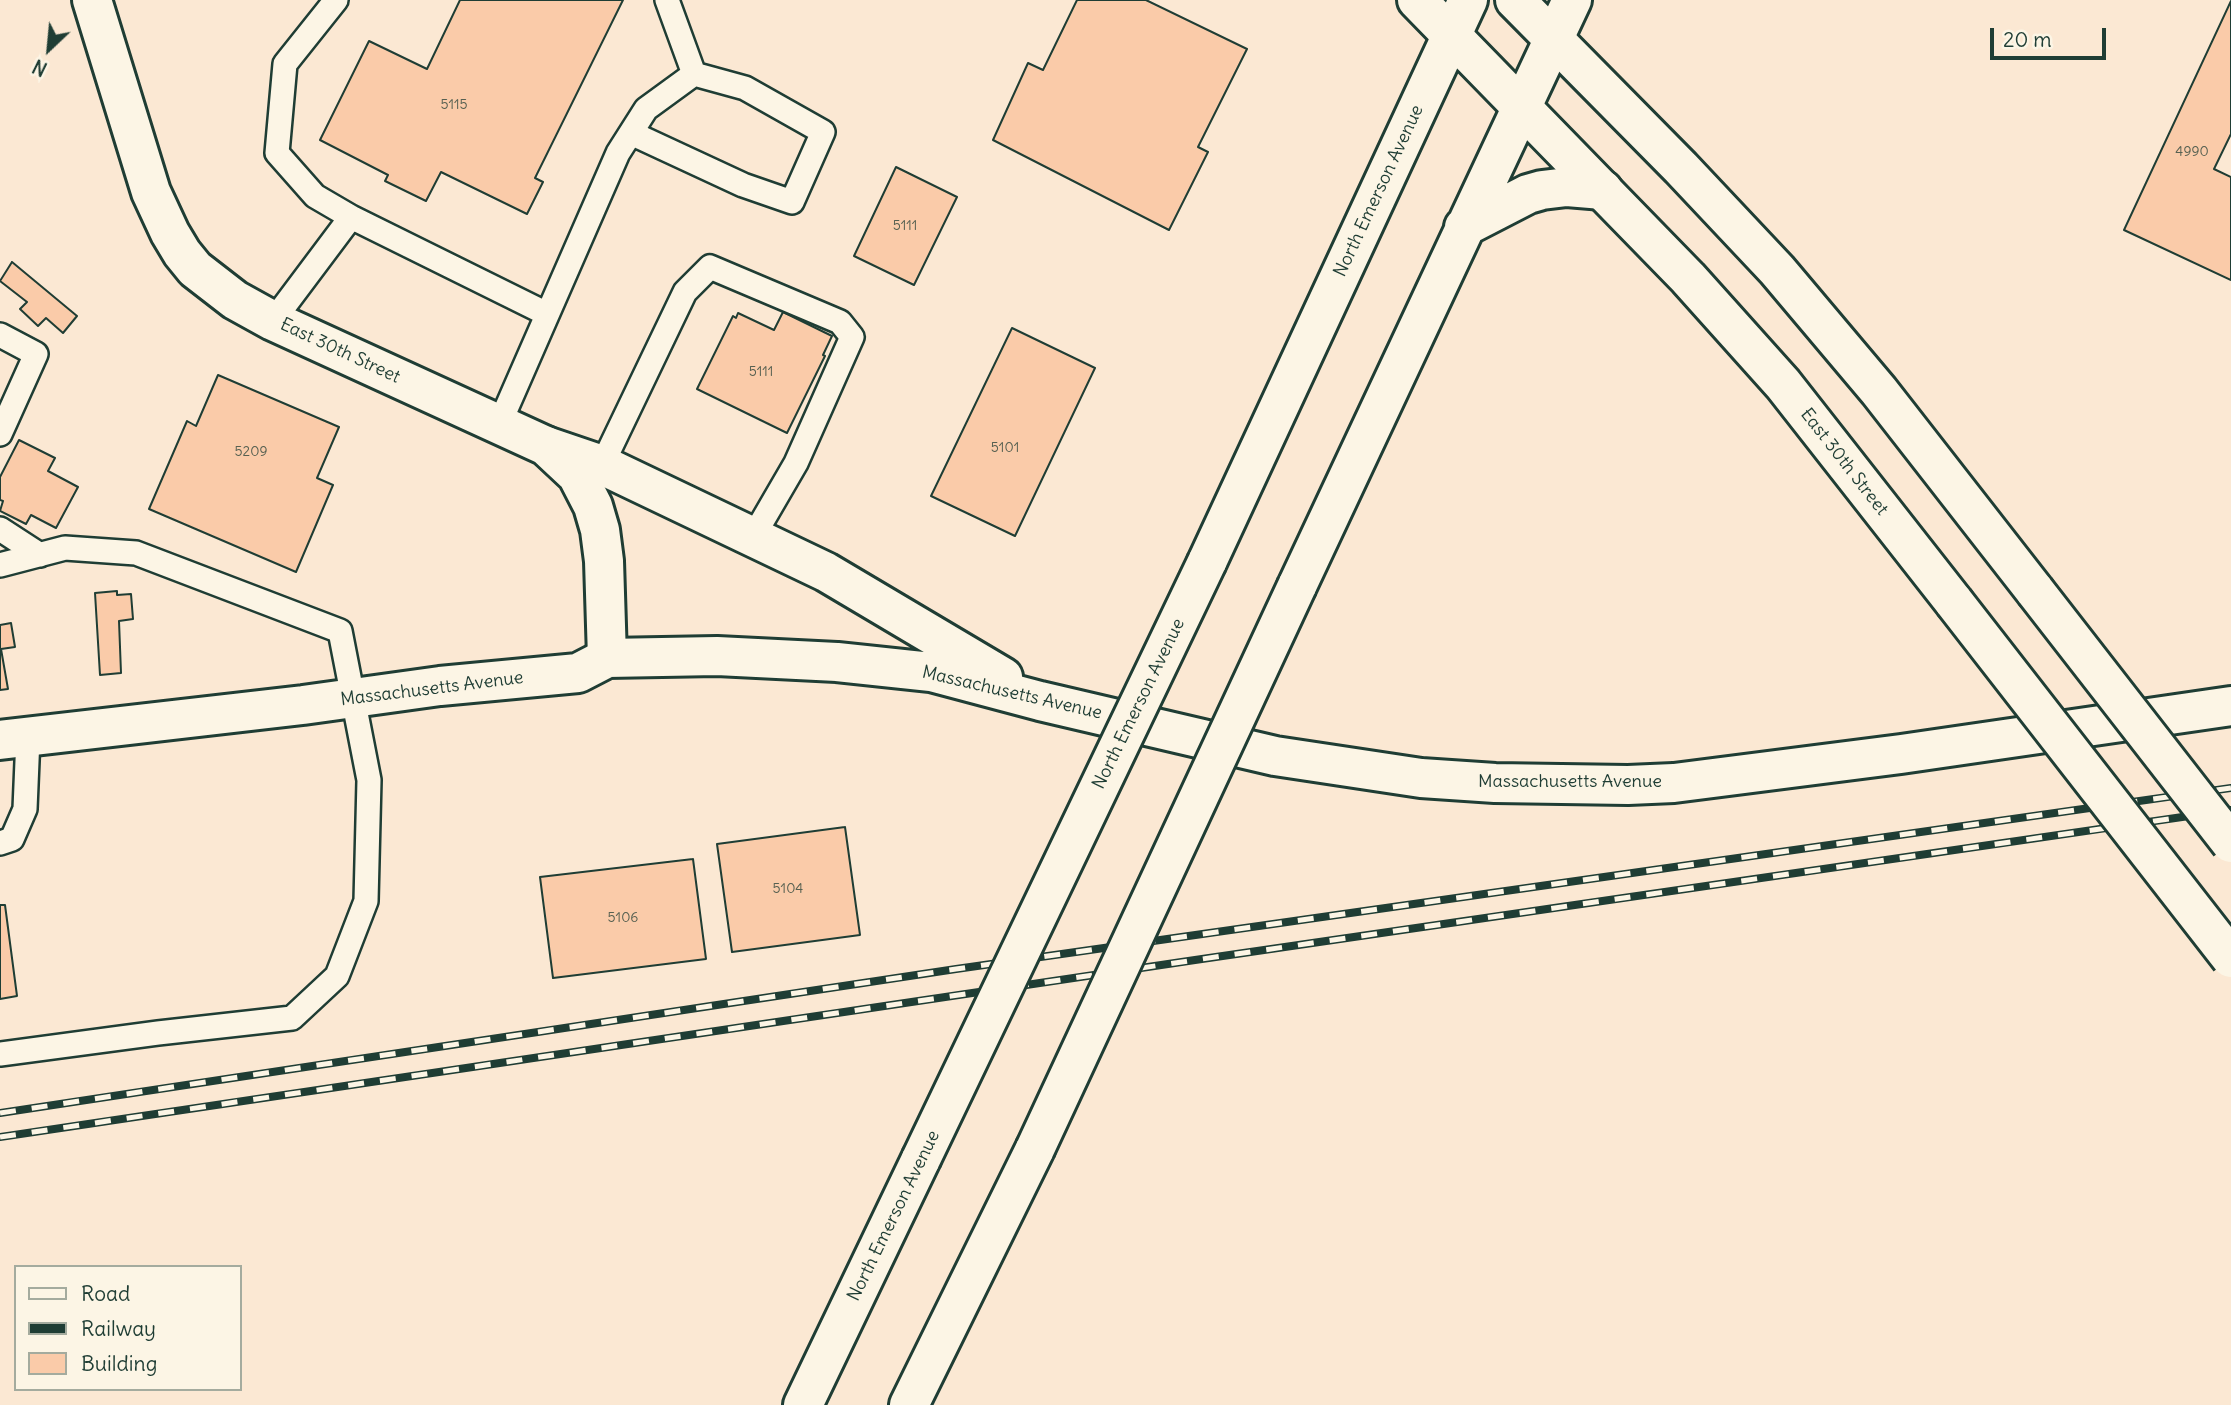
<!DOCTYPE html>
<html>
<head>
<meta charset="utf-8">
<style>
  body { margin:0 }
  #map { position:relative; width:2231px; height:1405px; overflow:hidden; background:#fbe8d3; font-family:Delius,sans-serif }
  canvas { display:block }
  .legend { position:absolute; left:14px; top:1265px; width:228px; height:126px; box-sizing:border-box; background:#fcf5e5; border:2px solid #a4ab9e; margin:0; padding:9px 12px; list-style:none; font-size:21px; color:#1f3d34 }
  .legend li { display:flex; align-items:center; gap:14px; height:35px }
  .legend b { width:35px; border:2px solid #a4ab9e }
  .north { position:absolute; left:14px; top:14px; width:70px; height:70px; -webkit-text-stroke:5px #fcf5e5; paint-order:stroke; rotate:206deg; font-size:19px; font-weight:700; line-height:28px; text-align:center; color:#1f3d34 }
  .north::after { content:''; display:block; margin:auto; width:24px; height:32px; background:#1f3d34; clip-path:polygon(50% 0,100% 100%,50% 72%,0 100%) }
  .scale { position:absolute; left:1990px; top:28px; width:116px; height:32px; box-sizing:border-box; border:4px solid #1f3d34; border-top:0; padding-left:9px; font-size:21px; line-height:24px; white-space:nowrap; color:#1f3d34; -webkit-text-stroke:5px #fcf5e5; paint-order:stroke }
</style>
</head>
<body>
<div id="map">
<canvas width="2231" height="1405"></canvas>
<ul class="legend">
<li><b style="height:9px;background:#fcf5e5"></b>Road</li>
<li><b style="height:9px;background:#1f3d34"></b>Railway</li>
<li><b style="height:19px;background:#facba9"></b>Building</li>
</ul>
<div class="north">N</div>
<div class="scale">20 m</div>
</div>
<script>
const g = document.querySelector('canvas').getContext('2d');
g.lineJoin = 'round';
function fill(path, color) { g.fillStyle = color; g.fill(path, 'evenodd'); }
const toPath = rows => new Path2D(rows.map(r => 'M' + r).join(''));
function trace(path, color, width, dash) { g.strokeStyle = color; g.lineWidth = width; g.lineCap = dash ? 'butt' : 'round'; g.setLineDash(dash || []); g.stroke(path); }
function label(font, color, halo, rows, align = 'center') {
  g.font = font + ' Delius,sans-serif'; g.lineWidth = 5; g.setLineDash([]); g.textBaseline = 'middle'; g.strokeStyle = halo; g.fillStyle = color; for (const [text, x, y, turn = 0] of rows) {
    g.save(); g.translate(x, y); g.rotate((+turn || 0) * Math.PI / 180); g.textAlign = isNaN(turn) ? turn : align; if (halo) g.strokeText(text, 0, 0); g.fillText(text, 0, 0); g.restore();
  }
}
const building = toPath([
  [460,0,623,0,535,178,543,182,527,214,441,172,426,201,385,181,388,175,320,140,369,41,427,69,460,0],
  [1077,0,1146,0,1247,49,1198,147,1208,152,1169,230,993,140,1028,63,1043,70,1077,0],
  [2231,1,2231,134,2214,169,2231,177,2231,280,2124,230,2231,1],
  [896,167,957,197,914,285,854,256,896,167],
  [12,262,77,316,63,333,46,318,38,326,20,309,27,302,0,281,12,262],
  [783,312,832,336,823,355,825,356,787,433,697,389,733,316,736,318,738,313,774,330,783,312],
  [1012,328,1095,368,1015,536,931,496,1012,328],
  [218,375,339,427,317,478,333,485,296,572,149,509,187,421,196,426,218,375],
  [19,440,55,458,48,471,78,487,56,528,31,515,26,524,0,511,3,501,0,500,0,477,19,440],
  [117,591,117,595,131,594,133,619,119,621,121,673,100,675,95,593,117,591],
  [11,623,15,647,1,649,8,689,0,690,0,625,11,623],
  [845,827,860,935,732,952,717,844,845,827],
  [693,859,706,959,553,978,540,877,693,859],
  [0,905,5,905,17,996,0,999,0,905]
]);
const lane = toPath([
  [336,0,285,64,277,153,315,196,351,217],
  [667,0,694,74],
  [273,321,351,217,547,314],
  [0,335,36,354,0,434],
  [499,425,618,153,646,109,694,74,745,88,823,132,792,202,743,185,631,133],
  [602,465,685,292,710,267,840,322,852,337,796,463,753,537],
  [0,529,40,555],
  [0,565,65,548,136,553,340,631,369,780,366,901,337,976,292,1018,158,1033,0,1054],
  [0,843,12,839,25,809,28,737]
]);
const street = toPath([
  [92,0,151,192,170,233,182,253,195,269,235,300,273,321,546,446,577,475,593,506,600,530,604,561,607,658]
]);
const secondary = toPath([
  [1417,0,1688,278,1783,384,1954,602],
  [1515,0,1681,168,1777,270,1879,391,2035,591],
  [546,446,602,465,826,572,1003,677],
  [0,740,303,705,440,686,578,673,607,658,717,656,837,662,931,672,1040,701,1275,756,1421,778,1495,783,1628,785,1674,783,1901,754,2231,706]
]);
const primary = toPath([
  [1464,227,1528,194,1542,190,1567,187,1603,190],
  [1207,562,1468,0],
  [1297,586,1572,0],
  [803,1405,921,1159],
  [909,1405,1035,1149]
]);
const rail = toPath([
  [0,1113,956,969,2231,788],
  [0,1137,1195,960,2231,810]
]);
const secondaryBridge = toPath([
  [2035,591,2231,843],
  [1954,602,2231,958]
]);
const primaryBridge = toPath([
  [1035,1149,1297,586],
  [921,1159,1207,562]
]);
const numberNames = [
  ["5115",454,105],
  ["4990",2192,152],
  ["5111",905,226],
  ["5111",761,372],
  ["5101",1005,448],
  ["5209",251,452],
  ["5104",788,889],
  ["5106",623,918]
];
const streetNames = [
  ["North Emerson Avenue",1379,191,-65],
  ["East 30th Street",340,351,25],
  ["East 30th Street",1844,462,52],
  ["Massachusetts Avenue",432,689,-7],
  ["Massachusetts Avenue",1012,693,13],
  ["North Emerson Avenue",1139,704,-64],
  ["Massachusetts Avenue",1570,782],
  ["North Emerson Avenue",894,1216,-64]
];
fill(building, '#facba9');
trace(building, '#1f3d34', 2);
trace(lane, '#1f3d34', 28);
trace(street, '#1f3d34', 44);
trace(secondary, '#1f3d34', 44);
trace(primary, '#1f3d34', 44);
trace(lane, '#fcf5e5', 23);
trace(street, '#fcf5e5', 38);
trace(secondary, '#fcf5e5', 38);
trace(primary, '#fcf5e5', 38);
trace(rail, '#1f3d34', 8);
trace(rail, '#fcf5e5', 5, [16]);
trace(secondaryBridge, '#1f3d34', 44, []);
trace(primaryBridge, '#1f3d34', 44, []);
trace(secondaryBridge, '#fcf5e5', 38);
trace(primaryBridge, '#fcf5e5', 38);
label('14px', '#566051', null, numberNames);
label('18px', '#1f3d34', '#fcf5e5', streetNames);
</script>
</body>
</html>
